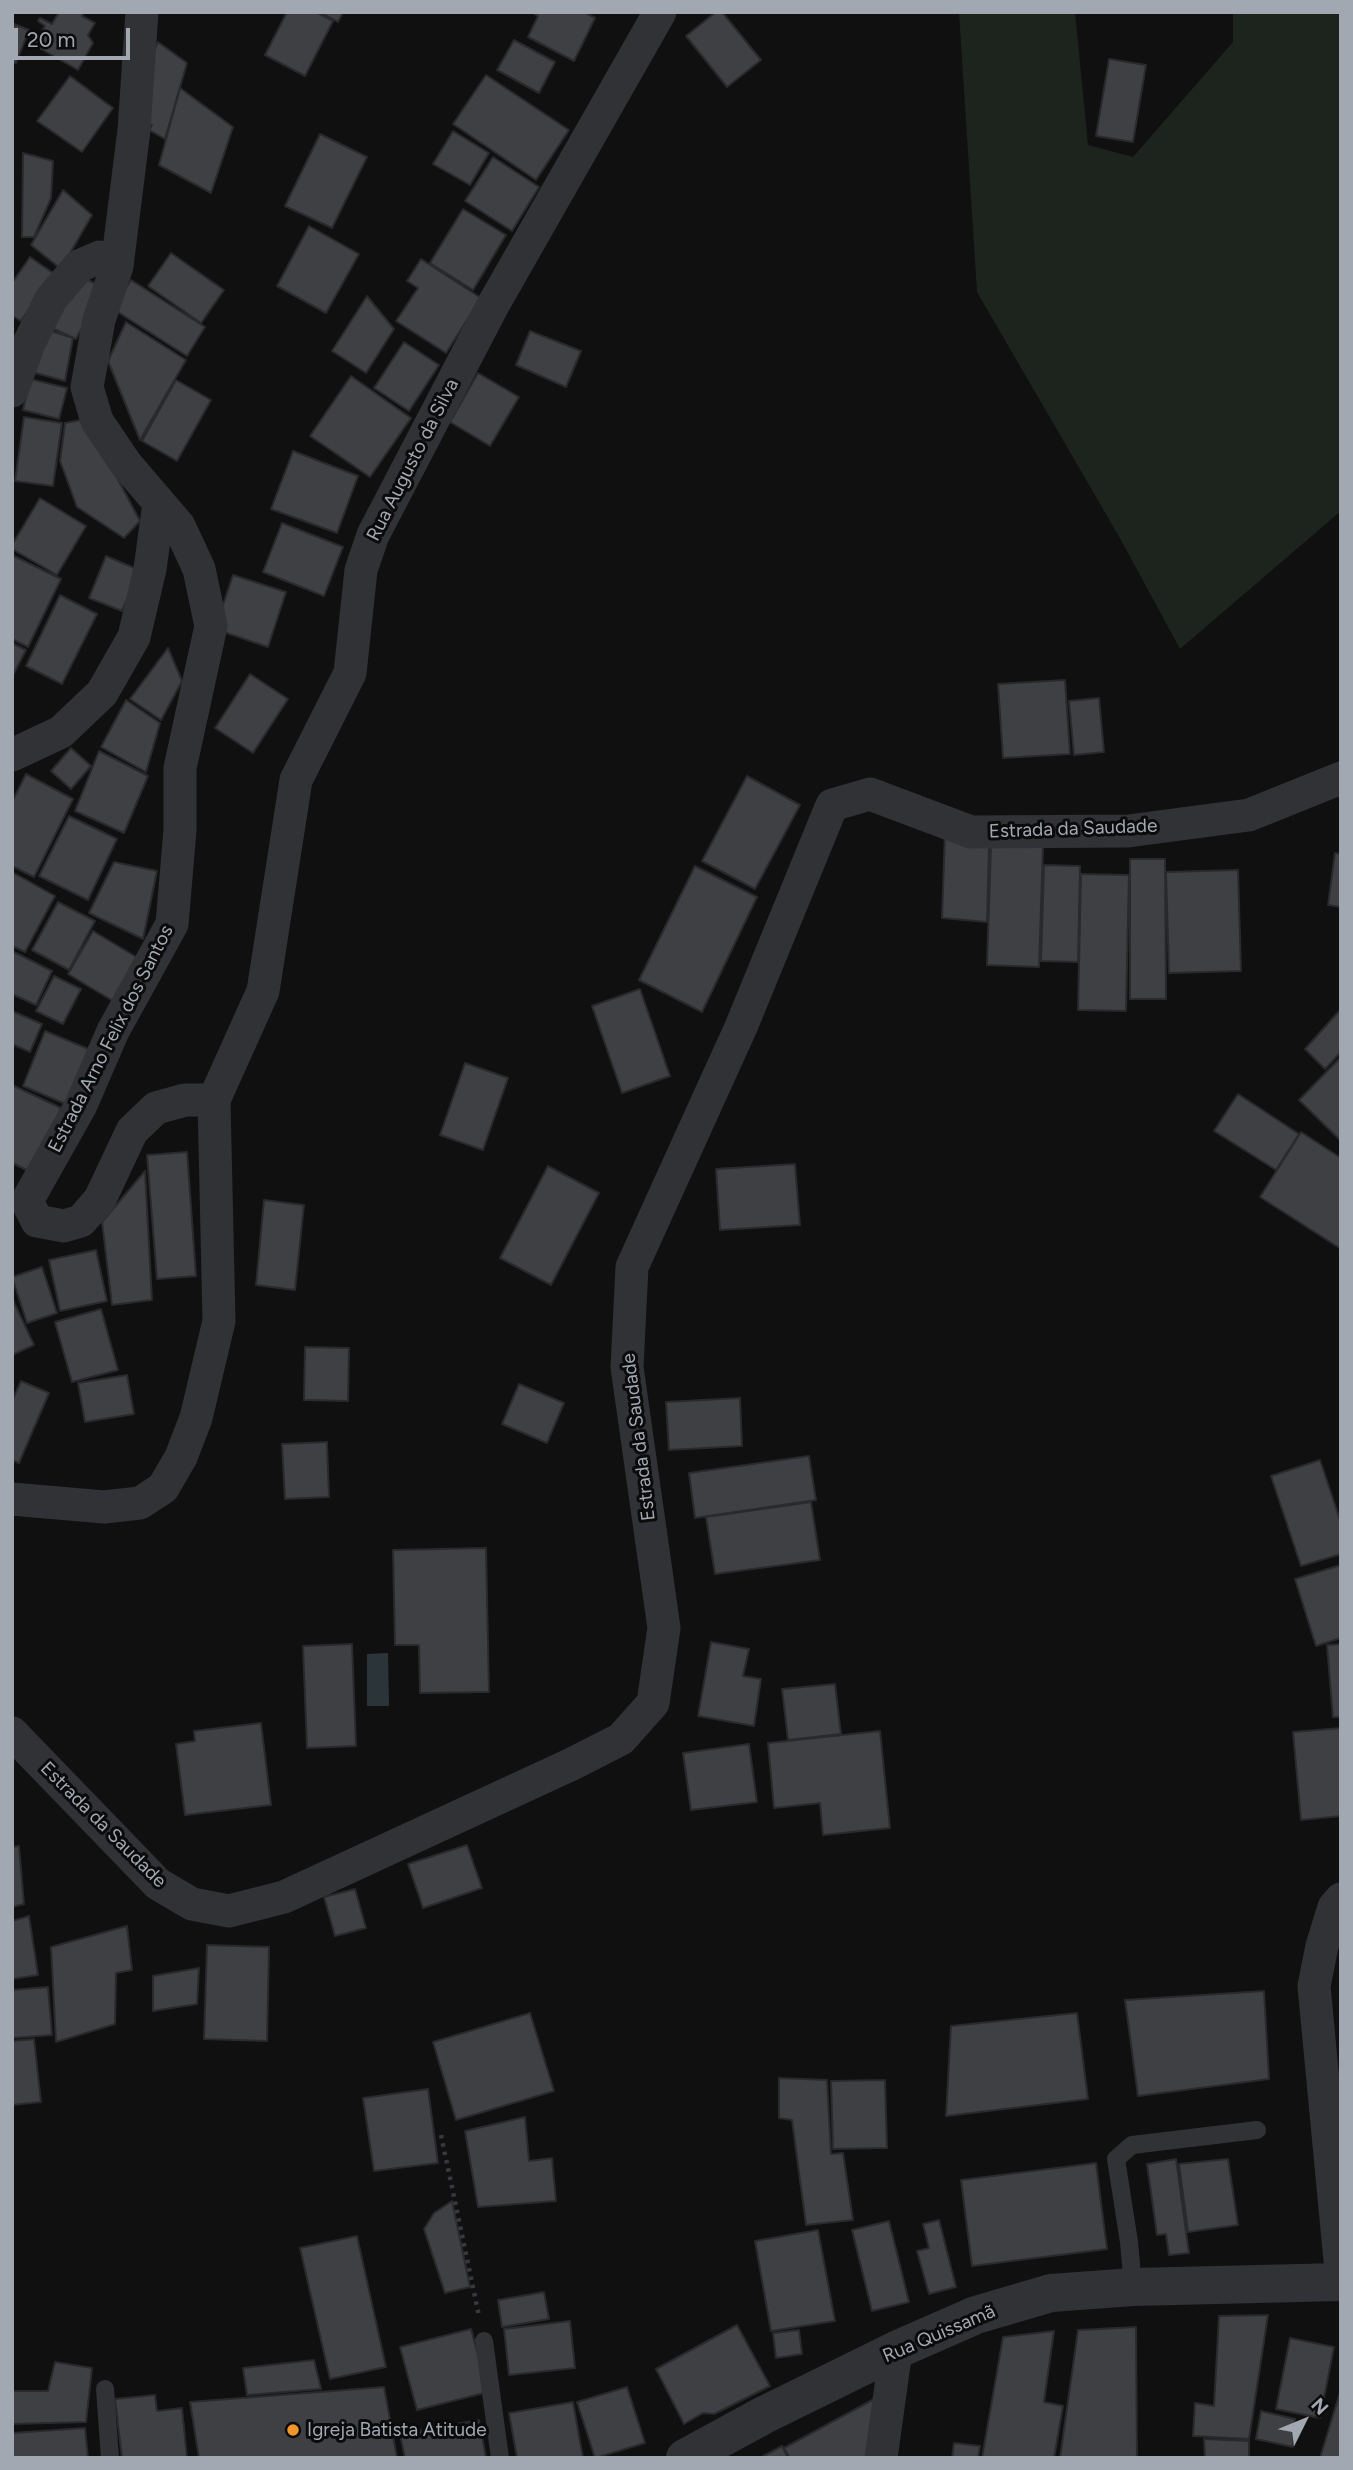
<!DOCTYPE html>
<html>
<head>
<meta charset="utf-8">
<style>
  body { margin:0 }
  #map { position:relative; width:1353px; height:2470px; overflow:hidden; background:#101011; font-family:Figtree,sans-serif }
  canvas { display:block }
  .frame { position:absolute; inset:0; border:14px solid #a1a8b2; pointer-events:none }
  .north { position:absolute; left:1269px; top:2386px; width:70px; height:70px; -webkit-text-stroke:5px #0b0b0c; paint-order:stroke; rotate:47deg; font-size:19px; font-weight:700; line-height:28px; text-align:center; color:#a1a8b2 }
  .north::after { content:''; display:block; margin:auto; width:24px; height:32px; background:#a1a8b2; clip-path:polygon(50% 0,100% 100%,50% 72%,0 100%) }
  .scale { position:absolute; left:14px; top:28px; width:116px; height:32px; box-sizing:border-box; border:4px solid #a1a8b2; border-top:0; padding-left:9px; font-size:21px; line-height:24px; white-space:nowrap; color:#a1a8b2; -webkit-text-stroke:5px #0b0b0c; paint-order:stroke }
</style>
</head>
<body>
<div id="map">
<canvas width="1353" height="2470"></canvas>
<div class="frame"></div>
<div class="north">N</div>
<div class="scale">20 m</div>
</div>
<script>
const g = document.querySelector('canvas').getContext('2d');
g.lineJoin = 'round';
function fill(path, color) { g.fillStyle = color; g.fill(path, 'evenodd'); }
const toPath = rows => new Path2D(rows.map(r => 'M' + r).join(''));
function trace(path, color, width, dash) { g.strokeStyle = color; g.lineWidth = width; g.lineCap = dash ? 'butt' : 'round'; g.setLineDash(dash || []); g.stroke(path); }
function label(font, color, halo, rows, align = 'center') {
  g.font = font + ' Figtree,sans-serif'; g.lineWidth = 6; g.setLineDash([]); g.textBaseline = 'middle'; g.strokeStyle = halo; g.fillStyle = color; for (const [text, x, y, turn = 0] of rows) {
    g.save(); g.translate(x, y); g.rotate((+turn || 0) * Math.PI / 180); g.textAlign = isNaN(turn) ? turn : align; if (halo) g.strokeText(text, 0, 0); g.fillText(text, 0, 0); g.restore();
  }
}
const green = toPath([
  [959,12,1075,12,1088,145,1133,157,1233,42,1233,12,1341,12,1341,511,1180,649,1121,540,977,292]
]);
const water = toPath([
  [388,1653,389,1706,367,1706,367,1654]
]);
const building = toPath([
  [59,12,84,12,82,16,95,23,88,35,93,43,78,70,34,45,45,26,38,21,40,18,52,24,59,12],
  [287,12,316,12,333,21,305,76,265,55,287,12],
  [320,12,343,12,338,22,320,12],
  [531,12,584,12,595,18,574,61,528,37,538,16,531,12],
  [716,12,722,12,761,60,727,87,686,36,716,12],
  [14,24,29,30,16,63,12,62,14,24],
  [514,40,555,62,539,93,497,70,514,40],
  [158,42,187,63,165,139,149,130,152,125,139,120,141,76,158,42],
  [1109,59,1146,65,1133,142,1096,136,1109,59],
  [486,75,569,130,536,180,453,124,486,75],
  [70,76,113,108,82,152,37,121,70,76],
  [180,88,233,127,211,193,159,165,180,88],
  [453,131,489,153,470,185,433,164,453,131],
  [320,134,367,157,332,228,285,206,320,134],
  [23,153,53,161,51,198,34,237,22,237,23,153],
  [493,157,539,187,512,231,465,201,493,157],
  [63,190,92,215,61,269,31,245,63,190],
  [463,209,506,235,473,290,430,263,463,209],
  [309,226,359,254,326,313,277,286,309,226],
  [171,253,224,290,201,323,148,286,171,253],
  [30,257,53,273,21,321,12,316,12,283,30,257],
  [421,259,481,298,446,353,396,321,418,288,407,281,421,259],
  [83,277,103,288,76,339,45,325,83,277],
  [131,280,205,327,187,356,113,309,131,280],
  [367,296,394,329,366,373,332,351,367,296],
  [126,322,186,360,140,440,108,361,126,322],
  [45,329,73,338,65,381,32,372,45,329],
  [530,331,581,351,566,387,516,365,530,331],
  [404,342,439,365,409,411,374,388,404,342],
  [478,373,519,397,490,446,450,422,478,373],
  [351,376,411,418,370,477,310,436,351,376],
  [30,379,67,388,59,419,23,410,30,379],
  [176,380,211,400,177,461,142,441,176,380],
  [24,417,62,423,53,486,15,481,24,417],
  [86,419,140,521,124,538,77,507,60,461,65,423,86,419],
  [293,451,358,476,337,533,271,509,293,451],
  [40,498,86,526,57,575,12,549,12,545,40,498],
  [282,523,343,547,324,596,263,572,282,523],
  [12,555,61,579,28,647,12,639,12,555],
  [106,556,139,570,122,611,89,598,106,556],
  [233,575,286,592,268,647,215,629,233,575],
  [60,595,97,614,62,684,26,666,60,595],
  [12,643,26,650,12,677,12,643],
  [168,648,182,681,161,720,130,699,168,648],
  [250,674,288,699,253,753,215,728,250,674],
  [1065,680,1070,754,1003,758,998,684,1065,680],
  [1099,698,1104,752,1074,755,1069,701,1099,698],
  [126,700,160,723,146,772,101,747,126,700],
  [71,748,91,766,71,789,51,771,71,748],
  [99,751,148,776,124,833,75,811,99,751],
  [26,774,73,799,34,877,12,866,12,802,26,774],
  [747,776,800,805,755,889,702,861,747,776],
  [69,816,117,839,88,900,39,876,69,816],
  [945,832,989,847,987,922,942,918,945,832],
  [991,845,1043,847,1039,967,987,965,991,845],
  [1335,853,1341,854,1341,907,1328,905,1335,853],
  [1130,859,1165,859,1166,999,1130,999,1130,859],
  [114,862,157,871,143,939,89,913,114,862],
  [1044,865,1080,866,1078,962,1041,961,1044,865],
  [695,866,757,897,702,1012,639,980,695,866],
  [1238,870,1241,971,1169,973,1166,872,1238,870],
  [12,872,55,896,25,952,12,946,12,872],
  [1081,874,1129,875,1126,1011,1078,1010,1081,874],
  [58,902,95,921,69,970,32,950,58,902],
  [93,931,138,958,113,1001,68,974,93,931],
  [12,951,52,971,36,1005,12,994,12,951],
  [54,976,81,989,63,1024,36,1011,54,976],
  [640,989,670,1076,622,1093,592,1006,640,989],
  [1340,1010,1341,1052,1325,1069,1305,1049,1340,1010],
  [12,1011,42,1024,30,1052,12,1044,12,1011],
  [45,1031,91,1050,68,1105,23,1086,45,1031],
  [1341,1057,1341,1139,1340,1140,1299,1100,1341,1057],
  [465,1063,508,1078,483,1150,440,1135,465,1063],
  [12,1085,61,1108,31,1172,12,1163,12,1085],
  [1238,1094,1299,1134,1276,1170,1214,1131,1238,1094],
  [1301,1132,1341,1158,1341,1249,1260,1197,1301,1132],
  [187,1152,196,1276,157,1279,147,1155,187,1152],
  [795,1164,800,1225,720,1230,716,1169,795,1164],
  [548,1166,599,1193,551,1285,500,1258,548,1166],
  [145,1171,152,1300,112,1305,102,1222,145,1171],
  [264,1200,304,1205,295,1290,256,1285,264,1200],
  [96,1250,107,1301,60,1311,49,1260,96,1250],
  [42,1267,57,1313,27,1323,12,1277,42,1267],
  [12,1298,34,1345,12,1355,12,1298],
  [101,1309,118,1370,72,1382,55,1322,101,1309],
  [305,1347,349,1348,348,1401,304,1400,305,1347],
  [127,1375,134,1414,85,1422,78,1383,127,1375],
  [21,1381,49,1393,19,1463,12,1460,12,1401,21,1381],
  [519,1384,564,1403,547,1443,502,1424,519,1384],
  [740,1398,742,1446,669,1450,666,1402,740,1398],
  [327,1442,329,1497,285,1499,282,1444,327,1442],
  [809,1456,816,1500,695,1518,689,1473,809,1456],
  [1320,1460,1341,1523,1341,1554,1301,1566,1271,1476,1320,1460],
  [811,1502,820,1560,715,1574,706,1517,811,1502],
  [486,1548,489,1692,420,1693,419,1645,395,1645,393,1550,486,1548],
  [1341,1565,1341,1638,1316,1646,1295,1579,1341,1565],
  [711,1642,749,1649,743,1676,761,1679,754,1726,698,1716,711,1642],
  [352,1644,356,1746,307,1748,303,1646,352,1644],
  [1341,1644,1341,1717,1333,1717,1327,1645,1341,1644],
  [835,1684,841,1734,788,1740,782,1689,835,1684],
  [261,1723,271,1805,185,1815,176,1744,195,1741,194,1731,261,1723],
  [1341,1728,1341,1816,1301,1820,1293,1732,1341,1728],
  [880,1731,890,1828,823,1835,820,1803,774,1808,768,1743,880,1731],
  [749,1744,757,1802,691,1810,683,1753,749,1744],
  [467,1845,482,1888,423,1908,408,1864,467,1845],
  [19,1846,24,1904,12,1907,12,1847,19,1846],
  [355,1889,366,1928,335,1936,324,1897,355,1889],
  [29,1916,38,1975,12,1979,12,1921,29,1916],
  [127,1926,132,1970,116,1973,115,2024,56,2042,51,1947,127,1926],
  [207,1945,269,1947,267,2041,204,2039,207,1945],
  [199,1968,197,2004,153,2011,153,1976,199,1968],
  [48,1987,52,2035,12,2038,12,1990,48,1987],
  [1264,1991,1269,2079,1138,2096,1125,2000,1264,1991],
  [530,2013,554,2091,456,2120,433,2042,530,2013],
  [1077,2013,1088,2099,946,2116,951,2026,1077,2013],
  [34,2039,41,2102,12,2105,12,2041,34,2039],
  [779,2078,827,2080,831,2154,843,2153,853,2220,806,2225,792,2120,779,2118,779,2078],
  [885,2080,887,2148,833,2149,831,2081,885,2080],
  [428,2089,438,2163,374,2171,363,2098,428,2089],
  [525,2117,529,2161,552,2158,556,2201,478,2207,465,2131,525,2117],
  [1176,2159,1189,2253,1169,2255,1166,2234,1157,2235,1147,2164,1176,2159],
  [1228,2159,1238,2225,1188,2232,1179,2164,1228,2159],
  [1096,2163,1107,2249,972,2266,961,2180,1096,2163],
  [452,2201,470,2287,445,2293,424,2229,434,2213,452,2201],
  [939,2220,956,2287,929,2294,917,2251,929,2248,923,2224,939,2220],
  [889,2221,909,2302,872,2311,852,2230,889,2221],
  [818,2230,835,2321,771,2331,755,2241,818,2230],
  [357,2236,386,2367,330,2379,300,2248,357,2236],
  [544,2292,549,2319,502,2327,498,2300,544,2292],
  [1268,2315,1249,2439,1193,2436,1195,2403,1214,2406,1219,2316,1268,2315],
  [570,2321,575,2368,509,2375,504,2329,570,2321],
  [737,2325,770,2386,714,2414,703,2413,684,2424,656,2369,737,2325],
  [1136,2327,1137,2458,1060,2458,1078,2330,1136,2327],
  [471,2329,488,2392,417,2410,400,2347,471,2329],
  [799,2330,802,2354,776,2358,773,2333,799,2330],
  [1054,2331,1044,2402,1063,2406,1054,2458,982,2458,1003,2337,1054,2331],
  [1290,2338,1334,2347,1320,2418,1276,2409,1290,2338],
  [314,2360,321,2389,247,2395,243,2368,314,2360],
  [55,2362,92,2368,86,2422,12,2424,12,2391,48,2391,55,2362],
  [384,2387,397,2458,199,2458,190,2402,384,2387],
  [627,2387,645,2443,595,2458,577,2402,627,2387],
  [1341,2389,1341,2458,1320,2458,1341,2389],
  [155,2395,157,2411,182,2408,187,2458,122,2458,115,2399,155,2395],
  [876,2398,870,2458,790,2458,784,2448,876,2398],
  [573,2402,583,2458,517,2458,509,2413,573,2402],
  [1261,2411,1295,2419,1293,2447,1256,2439,1261,2411],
  [479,2420,486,2458,405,2458,400,2434,479,2420],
  [85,2428,88,2458,12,2458,12,2433,85,2428],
  [1204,2439,1249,2441,1249,2458,1205,2458,1204,2439],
  [954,2443,980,2446,978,2458,952,2458,954,2443],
  [782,2446,788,2458,760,2458,782,2446]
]);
const path = toPath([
  [441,2135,479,2316]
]);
const service = toPath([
  [1133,2287,1129,2242,1116,2159,1132,2145,1257,2130],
  [484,2341,500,2458],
  [105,2389,110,2458]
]);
const minor = toPath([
  [142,12,134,130,117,266,99,320,87,387,97,421,126,464,179,526,199,569,211,626,180,768,180,830,172,924,113,1031,81,1105,27,1201,37,1221,64,1226,81,1221,100,1199,132,1131,156,1108,185,1100,214,1100],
  [12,391,29,343,51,299,79,266,100,257,117,266],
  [12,755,61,732,102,693,134,637,150,569,159,503],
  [12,1499,104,1507,140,1503,163,1488,181,1457,196,1418,219,1321,214,1100,263,991,296,780,350,673,361,570,373,535,493,305,660,12],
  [12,1733,158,1884,192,1904,229,1911,284,1897,572,1764,621,1739,653,1703,664,1628,627,1367,632,1267,741,1027,832,805,870,794,971,832,1128,831,1249,815,1341,778],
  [1341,1899,1334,1907,1322,1946,1314,1986,1341,2271],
  [881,2458,896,2350]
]);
const tertiary = toPath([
  [685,2458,764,2415,896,2350,976,2315,1051,2293,1133,2287,1341,2282]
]);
const markers = [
  [293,2430,7,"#ef972a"]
];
const streetNames = [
  ["Rua Augusto da Silva",413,460,-63],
  ["Estrada da Saudade",1073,829,-2],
  ["Estrada Arno Felix dos Santos",111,1039,-63],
  ["Estrada da Saudade",639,1437,-97],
  ["Estrada da Saudade",103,1825,45],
  ["Rua Quissamã",939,2334,-23]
];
const poiNames = [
  ["Igreja Batista Atitude",307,2430]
];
fill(green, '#1c241d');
fill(water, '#2a3439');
fill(building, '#3f4044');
trace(building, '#2a2a2d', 2);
trace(path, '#37393d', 4.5, [3.5, 5]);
trace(service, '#313236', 18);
trace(minor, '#313236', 33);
trace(tertiary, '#313236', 38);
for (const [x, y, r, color] of markers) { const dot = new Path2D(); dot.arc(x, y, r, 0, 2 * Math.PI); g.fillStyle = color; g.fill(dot); trace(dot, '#0b0b0c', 2.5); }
label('19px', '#a1a8b2', '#0b0b0c', streetNames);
label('19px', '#a1a8b2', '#0b0b0c', poiNames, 'left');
</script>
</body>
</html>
